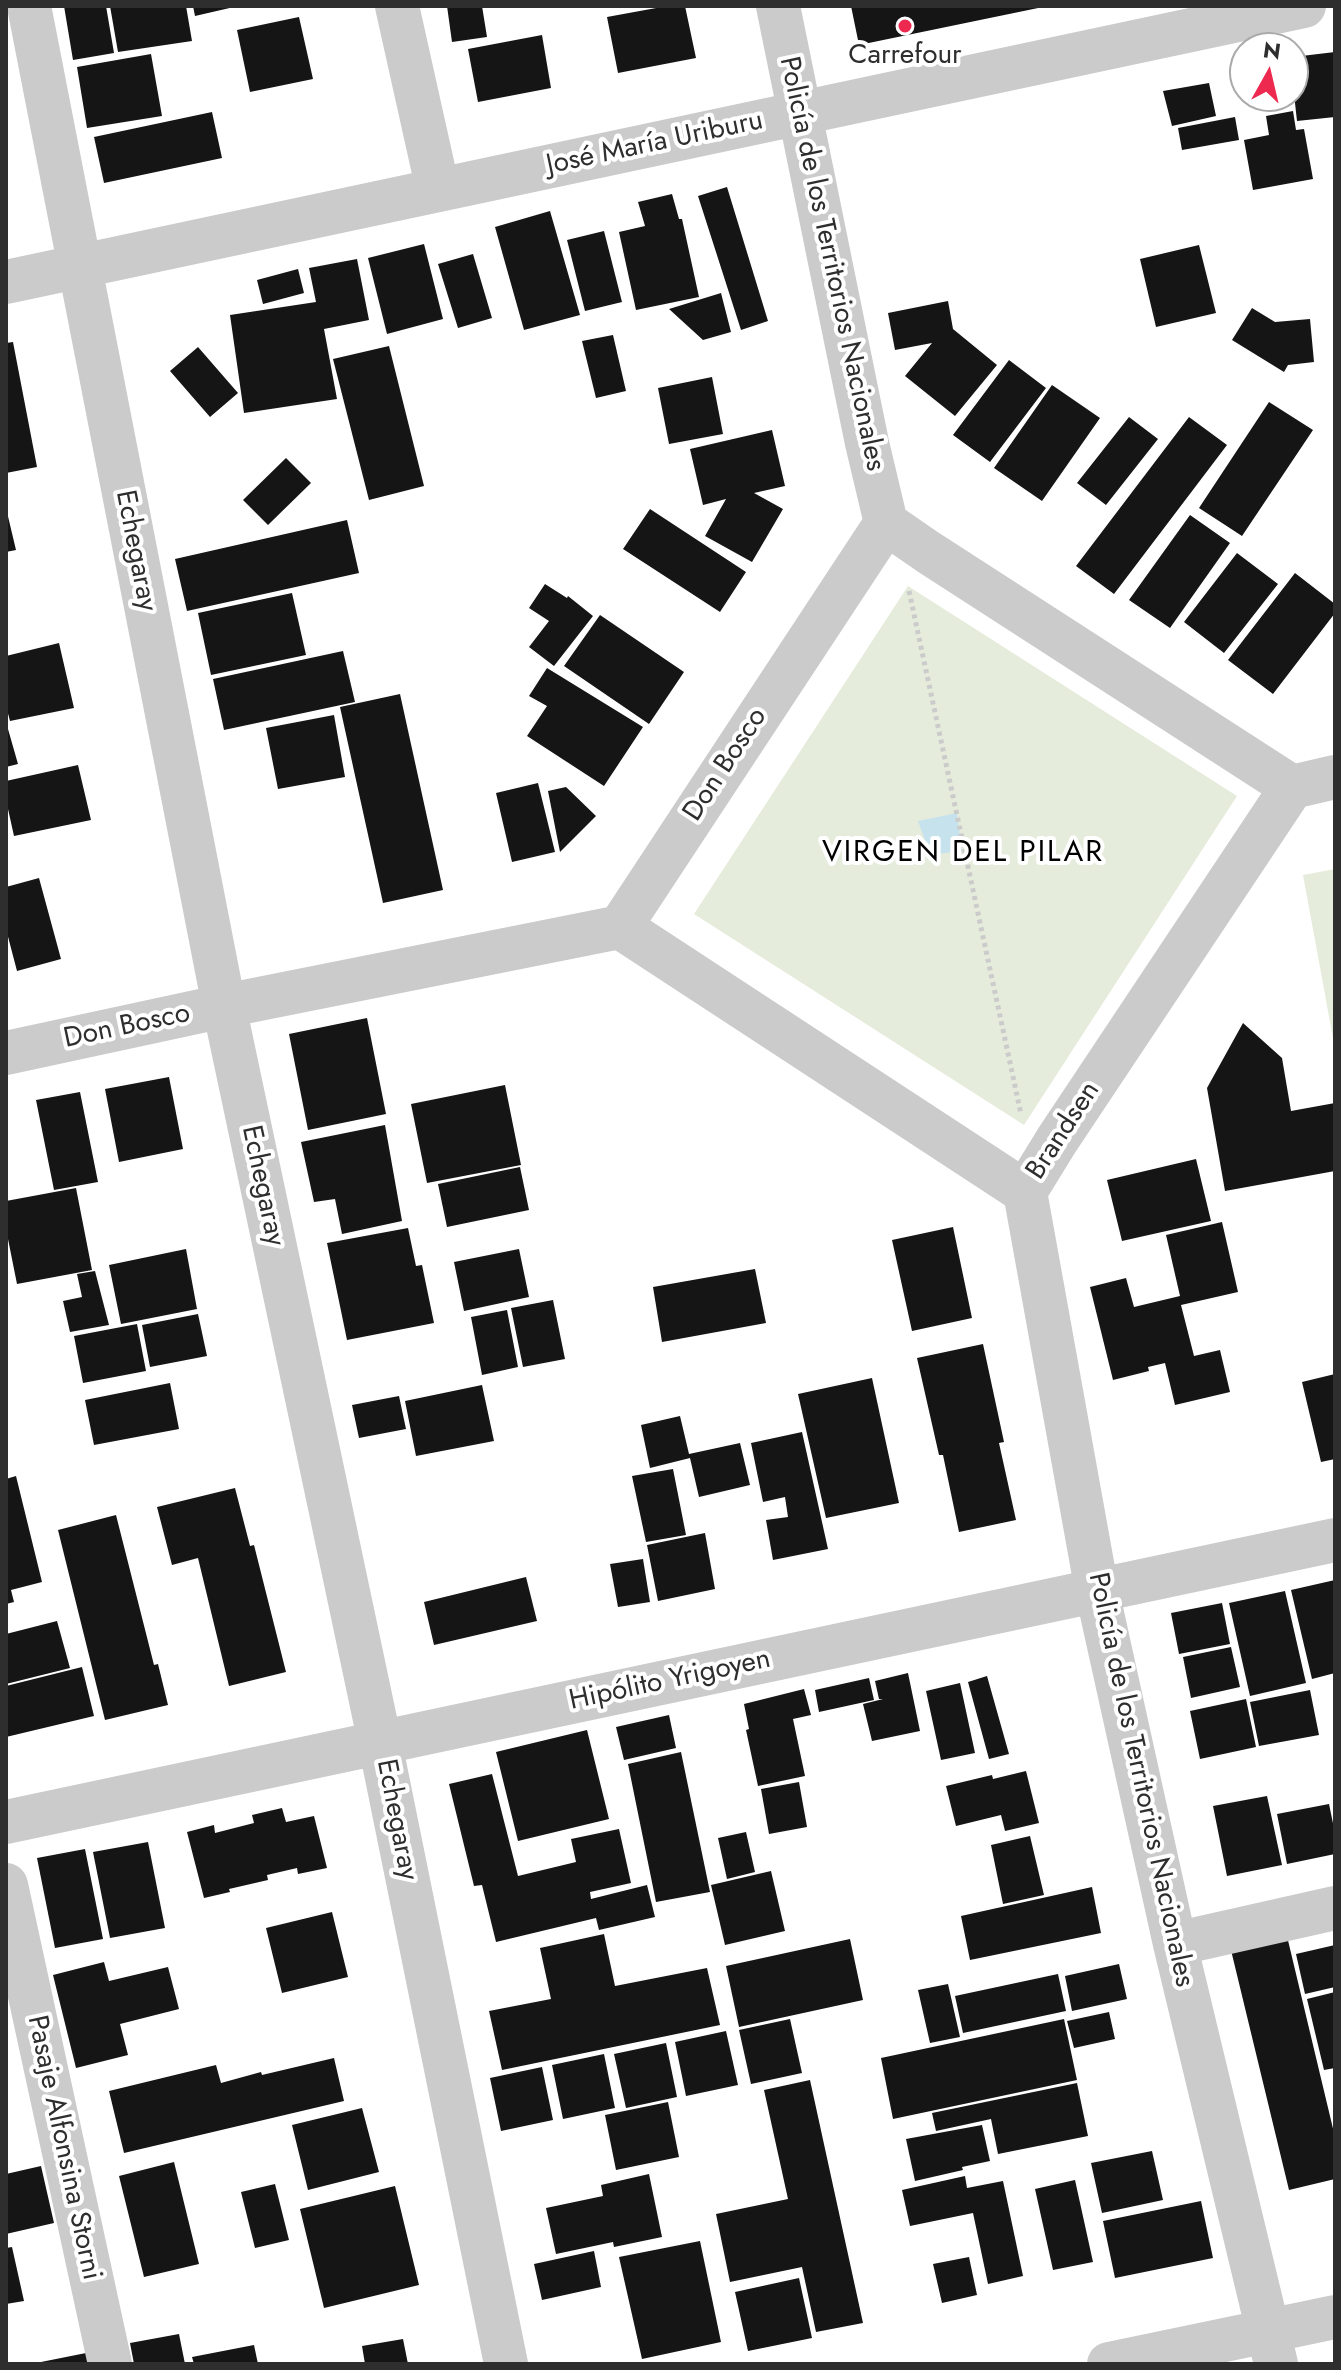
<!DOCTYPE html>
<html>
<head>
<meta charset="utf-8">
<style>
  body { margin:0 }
  #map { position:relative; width:1341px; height:2370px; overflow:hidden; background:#fff; font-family:Jost,sans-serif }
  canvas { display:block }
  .frame { position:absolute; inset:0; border:8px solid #2e2e2e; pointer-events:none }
  .north { position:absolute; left:1229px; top:32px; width:80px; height:80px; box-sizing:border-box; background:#fff; border:2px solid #ababab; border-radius:50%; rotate:8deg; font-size:22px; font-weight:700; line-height:32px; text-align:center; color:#2e2e2e }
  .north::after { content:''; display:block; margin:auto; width:28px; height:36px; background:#ed294f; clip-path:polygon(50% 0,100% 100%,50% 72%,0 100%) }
</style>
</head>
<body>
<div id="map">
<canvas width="1341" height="2370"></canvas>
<div class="frame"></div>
<div class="north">N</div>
</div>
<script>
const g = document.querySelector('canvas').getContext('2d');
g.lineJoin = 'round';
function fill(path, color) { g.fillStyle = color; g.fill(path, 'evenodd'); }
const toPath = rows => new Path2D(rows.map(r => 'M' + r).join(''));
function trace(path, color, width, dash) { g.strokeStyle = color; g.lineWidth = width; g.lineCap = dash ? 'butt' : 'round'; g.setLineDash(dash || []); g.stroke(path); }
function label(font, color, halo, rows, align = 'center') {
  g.font = font + ' Jost,sans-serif'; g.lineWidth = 8; g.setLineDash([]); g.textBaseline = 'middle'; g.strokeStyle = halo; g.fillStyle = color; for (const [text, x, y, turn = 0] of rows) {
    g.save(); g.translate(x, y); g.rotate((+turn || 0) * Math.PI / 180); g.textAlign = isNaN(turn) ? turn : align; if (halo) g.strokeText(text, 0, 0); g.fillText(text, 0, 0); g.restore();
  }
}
const green = toPath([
  [908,586,1237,796,1024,1125,694,914],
  [1335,869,1335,1049,1303,875]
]);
const water = toPath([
  [957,813,962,851,930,855,918,821]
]);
const building = toPath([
  [64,6,106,6,114,53,73,60],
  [110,6,186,6,192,41,118,52],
  [193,6,233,6,234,7,195,16],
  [447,6,482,6,487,37,452,42],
  [667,6,685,6,696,58,618,73,607,17],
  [851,6,1043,6,1043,7,859,45],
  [299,17,313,79,250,92,237,30],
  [542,35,551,88,478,102,468,49],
  [1335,52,1335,117,1297,121,1293,85,1293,57],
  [151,54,162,116,87,128,77,67],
  [1209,83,1216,116,1172,126,1163,91],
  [1293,111,1296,130,1304,129,1313,179,1253,190,1244,140,1269,135,1266,116],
  [212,112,222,158,104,183,94,137],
  [1235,117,1239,140,1182,150,1178,128],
  [727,187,768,321,741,330,698,196],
  [672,194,679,219,682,219,699,297,636,310,619,232,645,226,638,202],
  [550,211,580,315,524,330,495,227],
  [604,231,622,302,585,311,567,240],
  [424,244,443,319,387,334,368,258],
  [1199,245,1216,313,1156,327,1140,259],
  [473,254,492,318,458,328,438,264],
  [357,259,369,320,324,329,337,399,244,413,230,315,316,302,309,268],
  [298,269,304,293,263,304,257,280],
  [721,293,731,332,703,340,669,309],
  [948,301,953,329,997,365,955,416,905,376,932,343,895,350,888,313],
  [1252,308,1275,322,1310,319,1314,362,1288,365,1284,372,1232,340],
  [613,335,626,391,596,398,582,341],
  [13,342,37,467,6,473,6,343],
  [389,346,424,486,369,500,333,359],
  [198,347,238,393,210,417,170,371],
  [1009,360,1046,388,990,462,953,435],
  [712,377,723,434,669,444,658,388],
  [1052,385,1100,418,1042,501,994,468],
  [1269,402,1313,430,1242,536,1199,508],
  [1129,417,1158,439,1106,505,1077,483],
  [1189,417,1227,445,1114,594,1076,566],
  [772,430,785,486,754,493,783,509,752,562,705,536,726,499,703,505,690,449],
  [286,458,311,483,268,525,243,500],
  [6,508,16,550,6,552],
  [650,509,746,572,720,612,623,549],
  [1190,515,1230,543,1170,628,1129,600],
  [347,520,359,573,187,611,175,559],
  [1237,553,1278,584,1224,653,1184,622],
  [1295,573,1335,604,1335,613,1273,694,1228,660],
  [545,584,567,598,568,596,593,616,554,666,529,647,549,621,529,608],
  [292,593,306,655,211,675,198,613],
  [600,615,684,672,649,724,564,666],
  [59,643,74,708,10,721,6,706,6,656],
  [343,651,355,702,224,730,213,679],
  [547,668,643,727,604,786,527,736,547,706,529,696],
  [400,694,443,890,383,903,340,707],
  [334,715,345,777,278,789,266,728],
  [6,722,18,764,6,767],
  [78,765,91,820,14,836,6,800,6,781],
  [538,783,555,852,512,862,496,793],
  [566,787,596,816,560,852,548,791],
  [39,878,61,959,17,971,6,929,6,887],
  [367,1018,386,1114,308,1130,289,1034],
  [1243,1023,1282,1058,1291,1111,1335,1103,1335,1171,1225,1191,1207,1088],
  [169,1077,183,1149,119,1162,105,1089],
  [505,1085,521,1165,427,1183,411,1104],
  [80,1092,98,1182,54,1190,36,1100],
  [385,1125,402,1221,342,1234,335,1199,314,1202,301,1142],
  [1196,1159,1211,1221,1122,1241,1107,1180],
  [520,1167,529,1210,447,1227,438,1184],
  [76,1188,92,1270,17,1284,6,1229,6,1201],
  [1222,1222,1238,1292,1181,1305,1194,1356,1220,1350,1230,1392,1175,1405,1165,1363,1148,1367,1149,1371,1113,1380,1090,1287,1126,1278,1134,1307,1180,1296,1166,1235],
  [953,1227,972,1318,912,1331,892,1240],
  [408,1228,416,1266,422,1265,434,1323,347,1340,327,1243],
  [186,1249,197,1309,121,1324,109,1265],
  [519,1249,529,1297,464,1311,454,1262],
  [755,1269,766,1323,662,1342,653,1287],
  [95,1271,109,1325,70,1332,63,1301,82,1297,77,1274],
  [553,1300,565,1359,523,1367,511,1308],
  [507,1310,518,1367,482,1375,471,1317],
  [198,1314,207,1356,150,1367,142,1325],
  [137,1324,146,1371,83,1383,74,1336],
  [983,1344,1004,1442,999,1443,1016,1520,959,1532,943,1455,939,1455,917,1358],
  [1335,1374,1335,1459,1321,1462,1302,1382],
  [872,1378,899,1503,826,1518,798,1394],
  [170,1383,179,1429,94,1445,85,1400],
  [482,1385,494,1441,416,1456,405,1401],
  [399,1396,406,1429,359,1438,352,1405],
  [680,1416,689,1454,740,1443,750,1485,699,1497,690,1458,650,1468,641,1425],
  [802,1432,828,1549,773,1560,766,1520,788,1517,785,1497,763,1502,751,1443],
  [673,1469,686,1535,646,1542,632,1476],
  [16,1476,42,1582,11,1590,14,1602,6,1604,6,1479],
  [235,1488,250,1546,254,1545,286,1672,229,1686,198,1558,172,1565,157,1507],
  [116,1515,154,1665,158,1664,168,1705,105,1720,58,1530],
  [705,1533,715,1589,658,1601,647,1545],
  [643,1559,650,1602,618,1607,610,1564],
  [526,1577,537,1621,434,1645,424,1602],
  [1335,1580,1335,1673,1312,1679,1291,1590],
  [1285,1591,1306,1683,1250,1696,1229,1603],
  [1222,1603,1230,1644,1179,1654,1171,1613],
  [57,1621,70,1668,6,1684,6,1634],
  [1231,1647,1240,1687,1191,1698,1183,1657],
  [82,1667,94,1716,6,1737,6,1686],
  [908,1673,920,1731,872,1741,863,1704,883,1699,879,1699,875,1681],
  [987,1676,1009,1754,989,1759,968,1682],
  [869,1678,874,1700,819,1712,815,1690],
  [960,1683,975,1753,941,1760,926,1691],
  [804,1689,811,1715,793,1719,805,1776,758,1786,746,1730,749,1729,744,1704],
  [1310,1690,1319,1735,1259,1746,1250,1702],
  [1246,1699,1256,1747,1200,1759,1190,1711],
  [669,1715,676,1748,624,1760,616,1727],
  [587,1730,609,1819,518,1841,496,1752],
  [681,1752,710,1892,656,1902,628,1764],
  [1026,1771,1039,1823,1005,1831,1001,1815,956,1826,946,1786,992,1775,993,1779],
  [492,1774,518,1876,576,1862,571,1839,619,1829,631,1883,590,1892,591,1899,647,1885,655,1917,599,1930,596,1918,496,1942,482,1885,474,1886,449,1784],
  [799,1782,807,1827,769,1834,761,1789],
  [1267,1796,1282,1865,1227,1876,1213,1806],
  [1329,1804,1335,1833,1335,1854,1287,1864,1277,1814],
  [282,1808,286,1822,314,1816,327,1868,298,1874,297,1868,267,1875,268,1880,229,1889,230,1892,204,1898,187,1832,214,1825,215,1833,254,1823,252,1815],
  [746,1832,755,1872,727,1879,718,1838],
  [1030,1836,1044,1895,1003,1904,991,1845],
  [148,1842,165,1928,110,1938,93,1852],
  [85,1849,103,1939,55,1948,37,1858],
  [771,1871,785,1931,725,1945,711,1885],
  [1092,1887,1101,1933,970,1960,961,1916],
  [332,1912,348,1977,282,1993,266,1928],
  [1286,1932,1335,2137,1335,2179,1289,2190,1230,1946],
  [604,1934,615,1986,707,1968,720,2025,502,2070,489,2011,551,1999,540,1948],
  [850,1939,863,2000,739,2027,726,1966],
  [1335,1945,1335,1987,1305,1994,1296,1954],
  [104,1962,109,1981,168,1967,179,2009,120,2024,128,2055,76,2068,53,1975],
  [1119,1964,1127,1999,1072,2011,1065,1976],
  [1058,1974,1066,2011,963,2033,955,1996],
  [948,1984,960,2037,930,2043,918,1990],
  [1335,1992,1335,2068,1324,2070,1307,1999],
  [1109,2012,1115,2039,1074,2048,1067,2021],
  [790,2019,802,2073,751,2084,739,2030],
  [1064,2019,1077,2080,893,2119,881,2058],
  [726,2031,738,2085,686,2096,675,2042],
  [666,2043,677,2097,626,2108,614,2054],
  [604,2054,615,2108,563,2119,552,2065],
  [334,2058,344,2101,124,2153,109,2091,216,2065,221,2083,261,2072,262,2075],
  [542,2067,553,2120,501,2131,490,2078],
  [810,2080,863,2323,816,2332,802,2267,730,2282,716,2214,788,2199,764,2090],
  [1077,2083,1088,2136,998,2154,991,2119,936,2131,932,2113],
  [668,2102,679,2157,616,2170,605,2115],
  [362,2108,379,2172,308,2190,292,2125],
  [982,2125,990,2161,962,2167,963,2170,915,2181,906,2139],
  [1152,2151,1163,2200,1102,2213,1091,2163],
  [174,2162,199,2264,144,2277,119,2176],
  [41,2166,54,2223,6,2234,6,2174],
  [649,2174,662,2237,614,2247,613,2242,556,2254,546,2208,603,2196,601,2185],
  [965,2176,967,2188,1003,2181,1023,2276,988,2284,973,2213,910,2226,902,2190],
  [1075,2180,1093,2262,1053,2270,1035,2189],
  [275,2184,289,2240,255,2248,241,2192],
  [395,2186,419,2285,324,2308,300,2209],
  [1201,2201,1213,2258,1115,2278,1103,2221],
  [700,2241,721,2342,642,2359,619,2257],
  [12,2247,24,2301,6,2304,6,2248],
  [594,2251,601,2287,542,2300,534,2264],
  [969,2257,977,2295,942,2303,933,2264],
  [799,2278,812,2338,748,2351,735,2292],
  [179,2334,185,2364,134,2364,130,2343],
  [403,2339,408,2364,365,2364,362,2346],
  [254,2345,258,2364,194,2364,192,2357],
  [96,2351,99,2364,36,2364,36,2363]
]);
const path = toPath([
  [909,591,1021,1114]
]);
const minor = toPath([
  [29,6,224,1006,380,1743,506,2364],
  [397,6,438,190],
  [778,6,867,443,886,523],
  [6,282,1304,6],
  [620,927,1025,1192,1057,1140,1292,787],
  [6,1053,224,1006,620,927,886,523,928,552,1292,787,1335,777],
  [1025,1192,1097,1591,1175,1944,1276,2364],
  [6,1822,1335,1540],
  [6,1885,110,2364],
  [1175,1944,1335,1908],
  [1109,2364,1335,2317]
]);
const markers = [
  [905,26,8,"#ed294f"]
];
const poiNames = [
  ["Carrefour",905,56]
];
const streetNames = [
  ["José María Uriburu",655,144,-12],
  ["Policía de los Territorios Nacionales",831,264,78],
  ["Echegaray",135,551,79],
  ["Don Bosco",726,765,-57],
  ["Don Bosco",127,1027,-12],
  ["Brandsen",1064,1131,-57],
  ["Echegaray",262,1186,78],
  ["Hipólito Yrigoyen",670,1681,-12],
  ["Policía de los Territorios Nacionales",1140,1780,78],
  ["Echegaray",396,1820,79],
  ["Pasaje Alfonsina Storni",63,2148,78]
];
const neighbourhoodNames = [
  ["VIRGEN DEL PILAR",963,854]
];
fill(green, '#e6ecdb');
fill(water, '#c6e3ed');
fill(building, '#151515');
trace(path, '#cbcbcb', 5, [4, 4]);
trace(minor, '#cbcbcb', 44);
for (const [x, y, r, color] of markers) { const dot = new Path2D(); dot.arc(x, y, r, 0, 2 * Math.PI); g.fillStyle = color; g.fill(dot); trace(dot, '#fff', 3); }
label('28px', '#2e2e2e', '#fff', poiNames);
label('28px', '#2e2e2e', '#fff', streetNames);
g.letterSpacing = '2px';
label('30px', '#000', '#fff', neighbourhoodNames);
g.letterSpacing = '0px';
</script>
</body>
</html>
